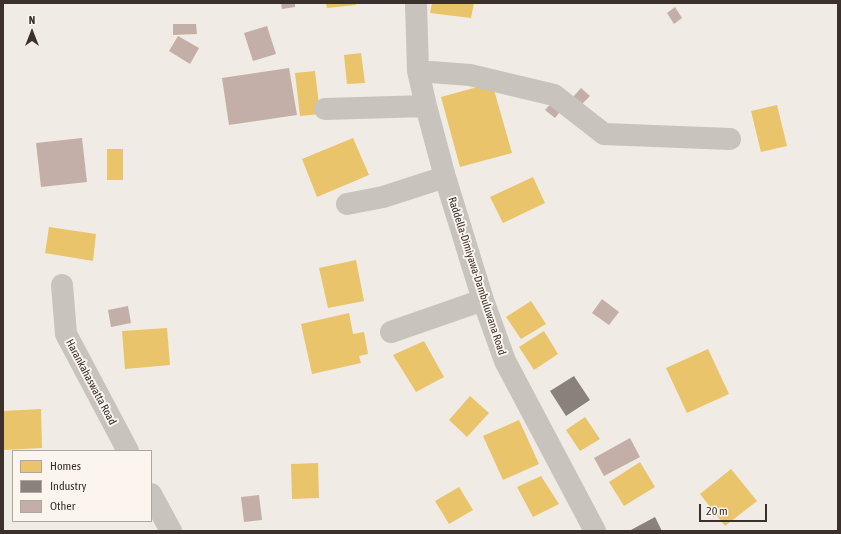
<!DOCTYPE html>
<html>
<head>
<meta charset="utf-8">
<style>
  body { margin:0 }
  #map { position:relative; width:841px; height:534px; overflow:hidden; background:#f0ebe5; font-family:"Asap Condensed",sans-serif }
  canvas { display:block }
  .frame { position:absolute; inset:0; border:4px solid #3b302b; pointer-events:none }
  .legend { position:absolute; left:12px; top:450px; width:140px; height:72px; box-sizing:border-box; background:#fbf5ee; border:1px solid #aea6a0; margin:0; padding:5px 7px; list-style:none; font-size:12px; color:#3b302b }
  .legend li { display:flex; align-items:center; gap:8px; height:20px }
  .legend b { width:20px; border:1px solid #aea6a0 }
  .north { position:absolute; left:12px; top:12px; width:40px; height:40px; -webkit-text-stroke:3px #fbf5ee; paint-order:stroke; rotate:0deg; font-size:11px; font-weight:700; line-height:16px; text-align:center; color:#3b302b }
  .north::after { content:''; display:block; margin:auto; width:14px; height:18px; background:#3b302b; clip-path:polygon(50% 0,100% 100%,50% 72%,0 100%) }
  .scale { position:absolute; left:699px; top:504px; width:68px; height:18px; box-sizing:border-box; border:2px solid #3b302b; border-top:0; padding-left:5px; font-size:12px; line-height:14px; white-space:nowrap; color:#3b302b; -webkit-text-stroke:3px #fbf5ee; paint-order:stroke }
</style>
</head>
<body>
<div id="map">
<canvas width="841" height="534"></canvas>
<div class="frame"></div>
<ul class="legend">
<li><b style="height:11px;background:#e9c46a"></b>Homes</li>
<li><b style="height:11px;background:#8a817c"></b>Industry</li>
<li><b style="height:11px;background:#c3afa7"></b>Other</li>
</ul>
<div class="north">N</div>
<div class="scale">20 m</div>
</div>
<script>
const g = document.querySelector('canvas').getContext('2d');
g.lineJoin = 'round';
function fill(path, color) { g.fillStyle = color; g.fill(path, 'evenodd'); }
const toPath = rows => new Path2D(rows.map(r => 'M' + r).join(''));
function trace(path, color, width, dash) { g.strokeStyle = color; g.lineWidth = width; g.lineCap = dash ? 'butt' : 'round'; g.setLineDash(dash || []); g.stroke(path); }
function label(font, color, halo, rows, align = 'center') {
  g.font = font + ' "Asap Condensed",sans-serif'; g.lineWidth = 4; g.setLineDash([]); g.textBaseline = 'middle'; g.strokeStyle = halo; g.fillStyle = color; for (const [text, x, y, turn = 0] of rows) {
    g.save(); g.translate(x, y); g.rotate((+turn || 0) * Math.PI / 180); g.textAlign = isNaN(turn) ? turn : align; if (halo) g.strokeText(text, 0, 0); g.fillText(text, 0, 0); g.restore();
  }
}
const homes = toPath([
  [326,3,356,3,356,5,327,8],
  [432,3,474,3,471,18,430,13],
  [361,53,365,83,347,84,344,55],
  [315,71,320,114,300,116,295,73],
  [492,83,512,153,460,167,441,97],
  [777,105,787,146,761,152,751,111],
  [353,138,369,175,317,197,302,159],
  [107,149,123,149,123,180,107,180],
  [533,177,545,203,503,223,490,197],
  [49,227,96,234,93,261,45,253],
  [356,260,364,301,328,308,319,268],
  [531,301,546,324,521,339,506,317],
  [349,313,353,334,364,332,368,354,359,356,361,363,312,374,301,324],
  [167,328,170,365,125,369,122,331],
  [544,331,558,354,534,370,519,347],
  [424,341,444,377,416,392,393,355],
  [708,349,729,394,687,413,666,368],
  [470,396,489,413,467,437,449,420],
  [41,409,42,448,3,450,3,411],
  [585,417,600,439,580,451,566,430],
  [519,420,539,464,503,480,483,436],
  [640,462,655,487,624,506,609,482],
  [318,463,319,498,292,499,291,464],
  [731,469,757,501,725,526,700,494],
  [541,476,559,504,533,517,517,487],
  [459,487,473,510,449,524,435,501]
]);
const industry = toPath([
  [574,376,590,400,566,416,550,391],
  [655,517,662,531,629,531]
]);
const building = toPath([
  [281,3,295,3,295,7,282,9],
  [675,7,682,18,674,24,667,13],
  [173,24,196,24,197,34,173,35],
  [267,26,276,54,253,61,244,33],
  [178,36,199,48,190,64,169,51],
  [289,68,297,115,229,125,222,78],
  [581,88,590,96,581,105,573,97],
  [554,100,563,108,555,118,545,110],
  [82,138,87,182,41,187,36,143],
  [602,299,619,312,609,325,592,313],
  [128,306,131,323,111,327,108,310],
  [630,438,640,457,604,476,594,458],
  [259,495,262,520,244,522,241,497]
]);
const minor = toPath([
  [416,3,418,71,426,106,445,177,483,300,505,361,595,531],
  [418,71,470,75,554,95,604,134,730,139],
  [325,109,426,106],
  [347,204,383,197,445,177],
  [62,285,66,334,128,451],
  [391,332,483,300],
  [151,494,171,531]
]);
const streetNames = [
  ["Raddella-Dimiyawa-Dambuluwana Road",477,276,72],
  ["Harankahaswatta Road",91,382,62]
];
fill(homes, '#e9c46a');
fill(industry, '#8a817c');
fill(building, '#c3afa7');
trace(minor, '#c9c3be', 22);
label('11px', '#3b302b', '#fbf5ee', streetNames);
</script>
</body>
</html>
